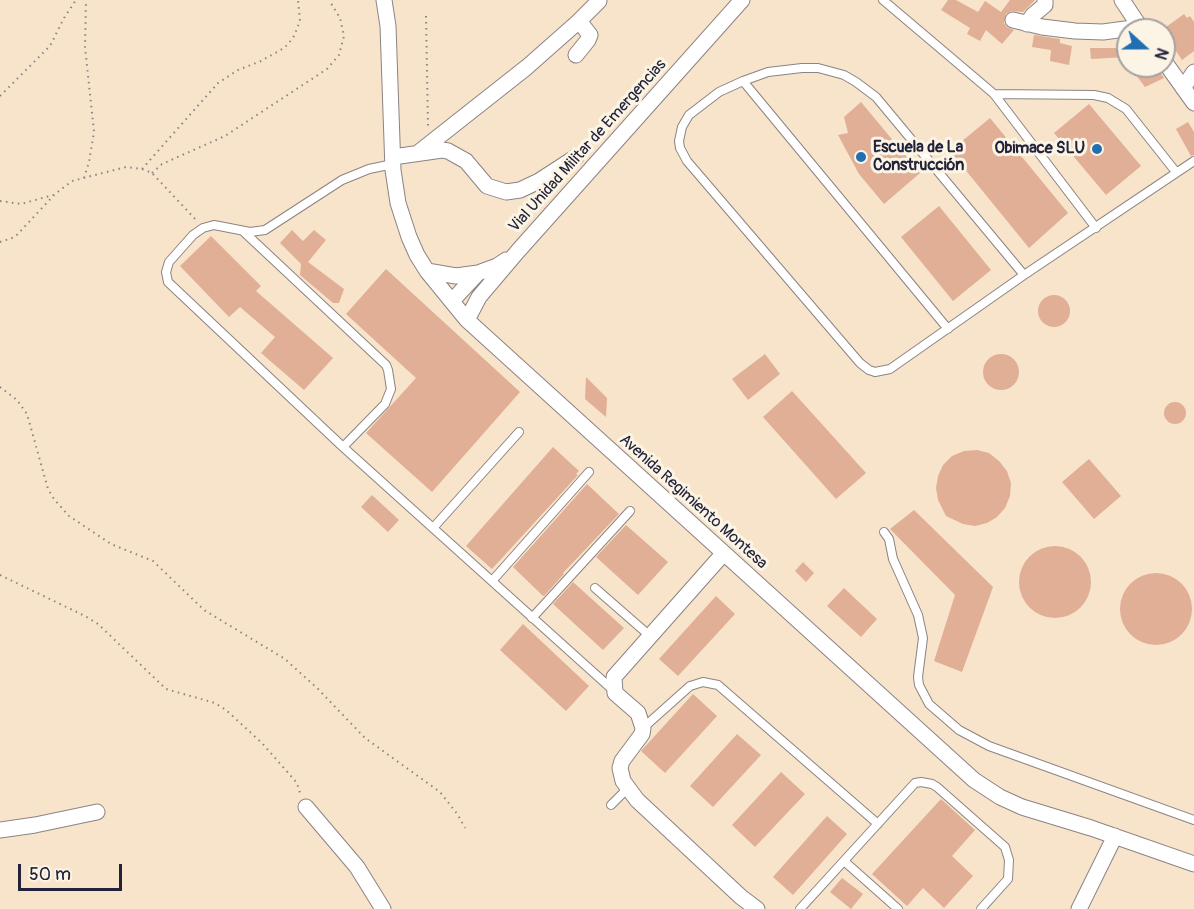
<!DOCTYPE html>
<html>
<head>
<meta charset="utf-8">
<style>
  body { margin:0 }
  #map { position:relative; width:1194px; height:909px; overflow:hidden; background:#f7e4cb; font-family:Pangolin,sans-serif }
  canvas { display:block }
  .north { position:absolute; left:1116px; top:18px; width:60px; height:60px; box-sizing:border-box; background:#fcf5e5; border:2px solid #a5a1a1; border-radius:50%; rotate:111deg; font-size:16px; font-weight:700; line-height:24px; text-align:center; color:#22223b }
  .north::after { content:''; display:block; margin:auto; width:21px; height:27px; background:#1f6fb2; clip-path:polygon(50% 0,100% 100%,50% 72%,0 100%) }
  .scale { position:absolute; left:18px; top:864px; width:104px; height:27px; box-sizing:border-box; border:3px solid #22223b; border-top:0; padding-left:8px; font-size:18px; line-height:21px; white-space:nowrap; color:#22223b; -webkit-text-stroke:4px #fcf5e5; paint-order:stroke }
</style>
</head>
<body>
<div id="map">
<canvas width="1194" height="909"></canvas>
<div class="north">N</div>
<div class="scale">50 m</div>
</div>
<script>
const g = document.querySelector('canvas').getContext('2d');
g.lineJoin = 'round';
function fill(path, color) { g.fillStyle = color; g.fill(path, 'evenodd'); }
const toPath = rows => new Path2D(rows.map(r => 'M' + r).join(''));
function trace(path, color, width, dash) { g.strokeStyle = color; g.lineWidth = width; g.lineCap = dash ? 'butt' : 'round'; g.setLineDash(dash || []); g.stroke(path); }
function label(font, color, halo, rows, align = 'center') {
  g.font = font + ' Pangolin,sans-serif'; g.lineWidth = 6; g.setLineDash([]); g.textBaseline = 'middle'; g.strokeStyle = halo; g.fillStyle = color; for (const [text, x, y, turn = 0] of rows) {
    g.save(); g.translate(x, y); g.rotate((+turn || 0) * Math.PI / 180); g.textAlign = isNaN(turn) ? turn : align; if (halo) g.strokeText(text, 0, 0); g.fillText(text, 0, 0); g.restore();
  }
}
const building = toPath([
  [948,0,956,0,978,12,985,1,1001,12,1010,0,1035,0,1023,12,1011,11,1006,14,1004,23,1007,27,1014,30,1002,44,986,30,980,41,967,34,970,28,941,10],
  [1184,14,1187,18,1190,16,1194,22,1194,51,1182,60,1162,30],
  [1034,35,1060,39,1060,43,1072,46,1069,65,1050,61,1051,50,1032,47],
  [1090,48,1128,48,1128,57,1091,59],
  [1141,66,1156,66,1164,78,1145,87,1133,71],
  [861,102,920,173,884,204,859,174,838,135,848,133,844,117],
  [1089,104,1141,166,1106,195,1054,133],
  [990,118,1068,213,1029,248,950,151],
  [1188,122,1194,132,1194,155,1191,156,1176,129],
  [939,206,991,270,953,301,901,237],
  [292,230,303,241,314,230,326,240,308,262,344,289,339,303,333,303,300,275,301,264,280,243],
  [211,236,261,286,256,291,333,358,304,390,261,353,275,337,240,307,229,317,180,266],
  [386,269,520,392,432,492,366,433,416,378,346,314],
  '1038 311a16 16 0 1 1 32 0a16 16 0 1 1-32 0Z',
  '983 372a18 18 0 1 1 36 0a18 18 0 1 1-36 0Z',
  [765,354,780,374,748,400,732,379],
  [586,377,607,398,606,417,585,399],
  [792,391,866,473,836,499,763,417],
  '1164 413a11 11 0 1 1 22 0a11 11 0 1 1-22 0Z',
  [553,447,579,471,576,474,578,475,492,569,466,546],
  [977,450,989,453,999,461,1007,471,1011,483,1010,496,1005,508,997,517,987,523,975,526,963,524,946,516,938,500,936,488,938,476,943,465,952,456,964,451],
  [1089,459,1121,496,1094,519,1062,482],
  [587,484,619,514,563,573,564,574,544,596,542,595,513,567],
  [372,495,399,520,388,532,361,507],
  [914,510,993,587,962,672,934,661,955,595,890,529],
  [626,525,668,562,638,595,596,557],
  '1019 582a36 36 0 1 1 72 0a36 36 0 1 1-72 0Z',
  [803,562,814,573,806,582,795,571],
  '1120 609a36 36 0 1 1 72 0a36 36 0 1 1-72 0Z',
  [573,582,624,628,603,650,553,604],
  [844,588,877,619,861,637,827,606],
  [716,596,735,614,678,676,659,659],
  [523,624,589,686,566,711,500,650],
  [693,694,717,716,665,773,641,751],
  [737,734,761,755,713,807,690,786],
  [781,772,805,794,755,847,732,825],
  [941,799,975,830,952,856,973,876,944,908,923,888,907,906,872,874],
  [827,816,847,834,793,895,773,877],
  [842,878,863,894,851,909,830,892]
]);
const path = toPath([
  [426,16,428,126],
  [0,96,50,46,64,18,76,0],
  [142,169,218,83,238,70,261,61,284,48,289,43,294,36,300,21,298,0],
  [152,173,162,164,225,136,327,69,339,55,344,36,340,18,329,0],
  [84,178,89,162,94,132,85,47,86,0],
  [0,201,21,204,53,195],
  [0,242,15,237,55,194,72,181,126,167,142,169,152,173,197,221],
  [0,387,17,400,27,414,48,489,54,499,69,516,111,544,153,561,204,610,285,659,318,689,365,738,440,792,458,815,465,828],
  [0,575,85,616,98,624,166,689,215,703,226,710,262,743,297,783,300,793]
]);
const lane = toPath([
  [883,0,994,94,1096,228],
  [743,81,948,329],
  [994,94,1094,95,1108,98,1126,109,1176,172],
  [393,164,369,169,342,180,265,230,250,232,214,225,203,228,193,235,169,262,166,272,168,282,343,447,614,691],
  [244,232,386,365,388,370,391,389,385,404,343,447],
  [1024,275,876,97,856,82,844,75,818,68,802,68,768,72,743,81,719,92,689,115,682,127,679,141,680,148,687,161,860,363,869,370,875,372,890,369,1024,275,1194,161],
  [433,528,519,432],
  [884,532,889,539,893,559,918,615,923,638,918,677,919,685,929,704,959,730,989,746,1194,820],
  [492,581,589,472],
  [595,588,650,636],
  [532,618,630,511],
  [643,728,690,686,703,682,718,685,878,824],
  [611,805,627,789],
  [844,861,898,909],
  [800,909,915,783,921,782,932,784,937,787,1005,847,1009,860,1008,879,981,909]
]);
const street = toPath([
  [384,0,388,26,393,170,398,203,409,237,417,255,427,271,467,320,974,780,1000,797,1022,807,1091,828,1194,864],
  [1122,0,1142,30],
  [1013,20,1042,27,1075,31,1103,32,1140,27],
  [1027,24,1033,15,1045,5,1045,0],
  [576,55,588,40,590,35,579,21],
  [1164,61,1194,103],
  [1183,88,1194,72],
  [418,153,527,67,579,21,599,1],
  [393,157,442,150,448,151,466,161,487,186,506,192,520,190,539,181,576,157],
  [427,271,456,276,478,273,497,266,506,260],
  [452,301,478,273],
  [467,320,479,297,518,251,742,0],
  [723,554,614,677,615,693,638,713,643,728,642,734,622,761,620,768,623,781,637,800,741,897,757,909],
  [306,807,357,867,383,909],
  [0,830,35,825,97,812],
  [1079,909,1115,836]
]);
const markers = [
  [1097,149,6,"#1f6fb2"],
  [861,157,6,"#1f6fb2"]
];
const streetNames = [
  ["Vial Unidad Militar de Emergencias",588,146,-48],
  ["Avenida Regimiento Montesa",693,502,42]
];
const poiNames = [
  ["Escuela de La",873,148],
  ["Construcción",873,166],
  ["Obimace SLU",1085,149,"right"]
];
fill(building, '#e1ae96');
trace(lane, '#8c8383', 10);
trace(street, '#8c8383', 17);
trace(path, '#8c8383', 2, [1.5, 4.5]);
trace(lane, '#fff', 8);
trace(street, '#fff', 15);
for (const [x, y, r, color] of markers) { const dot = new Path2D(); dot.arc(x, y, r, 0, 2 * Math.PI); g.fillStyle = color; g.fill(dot); trace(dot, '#fcf5e5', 2); }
label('16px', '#22223b', '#fcf5e5', streetNames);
label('bold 16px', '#22223b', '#fcf5e5', poiNames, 'left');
</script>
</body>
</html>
